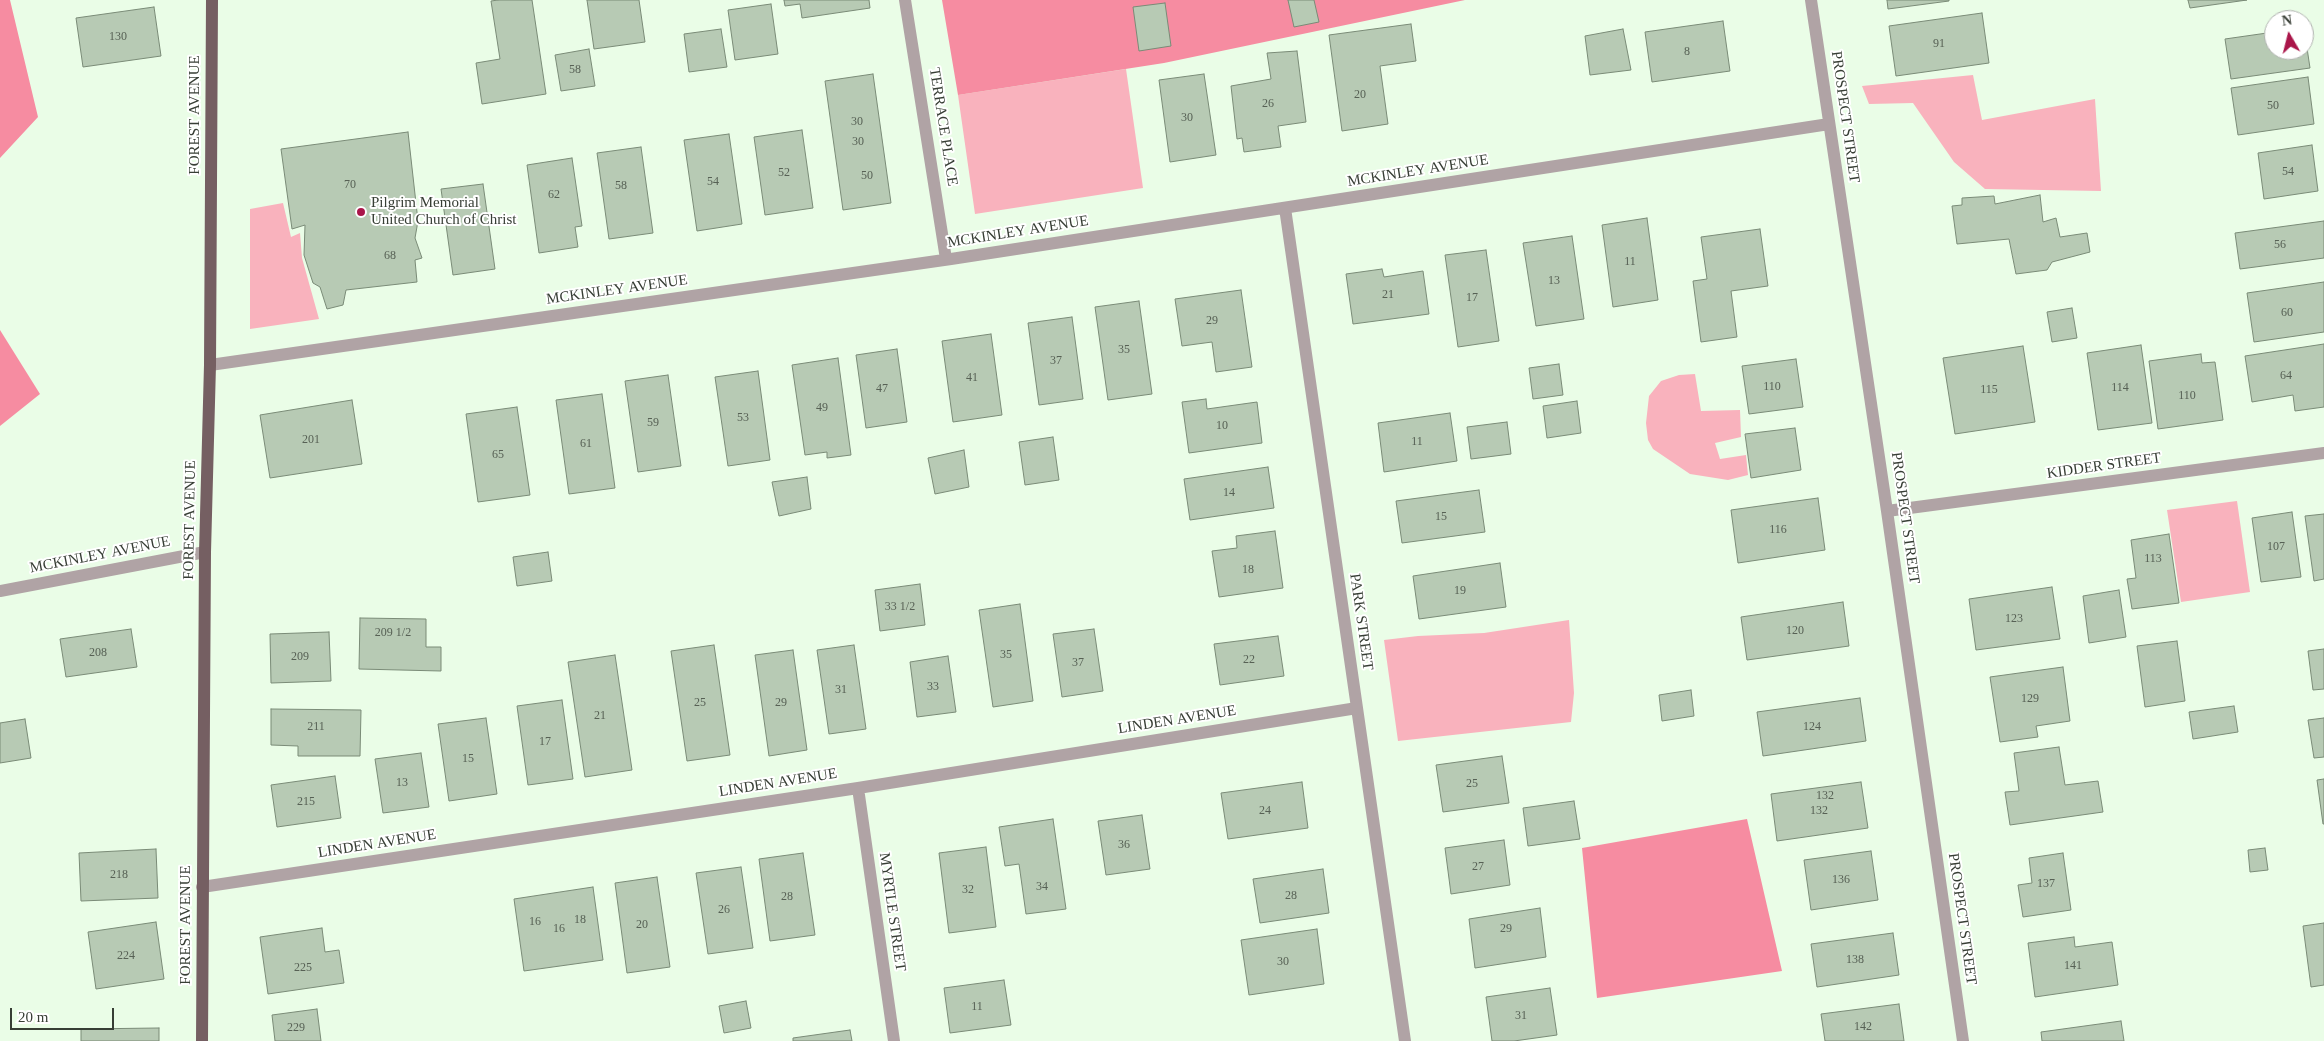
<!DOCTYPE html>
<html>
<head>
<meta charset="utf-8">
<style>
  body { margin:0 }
  #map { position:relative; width:2324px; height:1041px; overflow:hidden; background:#eafde7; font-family:"Times New Roman",serif }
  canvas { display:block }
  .north { position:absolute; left:2264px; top:10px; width:50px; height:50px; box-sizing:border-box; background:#fff; border:1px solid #afb2ae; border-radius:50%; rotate:352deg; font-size:14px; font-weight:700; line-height:20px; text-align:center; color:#373e35 }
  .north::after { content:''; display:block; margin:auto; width:18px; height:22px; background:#aa164a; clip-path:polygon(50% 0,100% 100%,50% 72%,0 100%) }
  .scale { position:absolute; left:10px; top:1008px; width:104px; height:22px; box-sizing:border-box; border:2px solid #373e35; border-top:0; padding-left:6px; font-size:15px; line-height:18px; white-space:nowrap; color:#373e35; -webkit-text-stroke:4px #fff; paint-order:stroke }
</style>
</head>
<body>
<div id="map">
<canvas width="2324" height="1041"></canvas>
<div class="north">N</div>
<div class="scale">20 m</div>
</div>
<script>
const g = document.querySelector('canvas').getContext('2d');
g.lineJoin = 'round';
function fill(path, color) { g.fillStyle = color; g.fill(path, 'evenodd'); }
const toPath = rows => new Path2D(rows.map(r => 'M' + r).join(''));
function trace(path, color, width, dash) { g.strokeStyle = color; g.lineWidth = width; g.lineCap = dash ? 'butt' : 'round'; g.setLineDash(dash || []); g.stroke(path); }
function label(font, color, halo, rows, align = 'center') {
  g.font = font + ' "Times New Roman",serif'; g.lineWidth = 4; g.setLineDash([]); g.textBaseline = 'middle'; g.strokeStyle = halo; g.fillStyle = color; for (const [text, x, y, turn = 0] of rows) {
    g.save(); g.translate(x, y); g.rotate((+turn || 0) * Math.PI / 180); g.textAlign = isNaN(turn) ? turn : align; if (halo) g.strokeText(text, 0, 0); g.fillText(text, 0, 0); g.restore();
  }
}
const green = toPath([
  [1126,69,1143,188,975,214,958,95],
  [1973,75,1982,120,2095,99,2101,191,1985,189,1954,162,1913,103,1869,104,1862,86],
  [283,203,291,237,300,233,302,258,319,319,250,329,250,209],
  [1695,374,1701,411,1740,410,1741,437,1715,443,1720,459,1746,455,1748,475,1728,480,1690,474,1653,449,1648,440,1646,423,1649,396,1661,381,1679,375],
  [2237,501,2250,592,2181,602,2167,510],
  [1569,620,1574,693,1571,722,1398,741,1384,640,1418,636,1484,633]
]);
const forest = toPath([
  [0,0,10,0,38,117,0,158],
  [942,0,1465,0,1164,63,958,95],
  [0,330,40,394,0,426],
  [1747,819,1782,971,1597,998,1582,848]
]);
const building = toPath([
  [498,0,532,0,546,94,482,104,476,63,500,59,491,1,498,0],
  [587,0,639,0,645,42,594,49,587,0],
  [784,0,869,0,870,8,802,18,800,4,785,6,784,0],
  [1288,0,1314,0,1319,22,1294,27,1288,0],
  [1887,0,1949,0,1949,1,1888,9,1887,0],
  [2188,0,2247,0,2190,8,2188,0],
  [1165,3,1171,46,1139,51,1133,7,1165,3],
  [771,4,778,54,735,60,728,10,771,4],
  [154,7,161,56,83,67,76,18,154,7],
  [1982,13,1989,63,1896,76,1889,26,1982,13],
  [1723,21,1730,71,1652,82,1645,32,1723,21],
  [1411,24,1416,61,1380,66,1388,124,1342,131,1329,35,1411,24],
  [2304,28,2310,68,2231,79,2225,39,2274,32,2274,50,2304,50,2304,28],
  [721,29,727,67,689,72,684,34,721,29],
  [1623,29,1631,70,1590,75,1585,36,1623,29],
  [589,49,595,86,561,91,555,55,589,49],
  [1297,51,1306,122,1278,126,1281,147,1244,152,1242,138,1237,139,1231,86,1271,79,1267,53,1297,51],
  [873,74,891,203,843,210,825,81,873,74],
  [1204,74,1216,155,1170,162,1159,80,1204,74],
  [2308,77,2314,124,2238,135,2231,88,2308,77],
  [802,130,813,208,765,215,754,137,802,130],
  [408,132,418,221,415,238,422,258,415,260,417,282,346,290,343,305,327,309,320,287,313,283,304,255,305,225,292,229,281,149,408,132],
  [729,134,742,224,697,231,684,140,729,134],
  [2312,145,2318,191,2264,199,2258,153,2312,145],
  [641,147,653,233,609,239,597,153,641,147],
  [572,158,582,226,575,227,578,247,539,253,527,165,572,158],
  [483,184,495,269,453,275,441,189,483,184],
  [2040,195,2043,222,2056,218,2060,237,2087,233,2090,252,2052,262,2047,270,2016,274,2009,239,1957,244,1952,206,1962,205,1962,198,1994,196,1995,204,2040,195],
  [1647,218,1658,300,1613,307,1602,225,1647,218],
  [2324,221,2324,258,2240,269,2235,233,2324,221],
  [1760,229,1768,286,1731,291,1737,337,1701,342,1693,281,1707,279,1701,237,1760,229],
  [1572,236,1584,319,1536,326,1523,243,1572,236],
  [1486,250,1499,341,1458,347,1445,255,1486,250],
  [1382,269,1384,277,1423,271,1429,314,1353,324,1346,274,1382,269],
  [2324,282,2324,332,2254,342,2247,293,2324,282],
  [1241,290,1252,367,1216,372,1212,342,1182,346,1175,299,1241,290],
  [1139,301,1152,394,1108,400,1095,307,1139,301],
  [2072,308,2077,338,2052,342,2047,312,2072,308],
  [1072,317,1083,399,1039,405,1028,323,1072,317],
  [991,334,1002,415,953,422,942,341,991,334],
  [2324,344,2324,407,2295,411,2293,395,2252,402,2245,356,2324,344],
  [2141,345,2152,423,2098,430,2087,353,2141,345],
  [2023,346,2035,422,1955,434,1943,358,2023,346],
  [897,349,907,422,866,428,856,355,897,349],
  [2201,354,2202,363,2215,362,2223,420,2158,429,2149,361,2201,354],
  [838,358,851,455,827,458,827,452,805,455,792,365,838,358],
  [1796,359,1803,407,1749,414,1742,366,1796,359],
  [1559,364,1563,395,1533,399,1529,368,1559,364],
  [758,371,770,460,728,466,715,377,758,371],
  [668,375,681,466,638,472,625,381,668,375],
  [602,394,615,488,569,494,556,400,602,394],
  [1206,399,1207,409,1257,402,1262,443,1189,453,1182,402,1206,399],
  [352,400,362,464,270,478,260,415,352,400],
  [1577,401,1581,433,1547,438,1543,406,1577,401],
  [517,407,530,495,478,502,466,414,517,407],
  [1450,413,1457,461,1384,472,1378,423,1450,413],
  [1507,422,1511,454,1471,459,1467,427,1507,422],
  [1795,428,1801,470,1751,478,1745,434,1795,428],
  [1053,437,1059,480,1025,485,1019,442,1053,437],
  [964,450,969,487,935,494,928,458,964,450],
  [1268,467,1274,508,1190,520,1184,479,1268,467],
  [807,477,811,509,779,516,772,482,807,477],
  [1479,490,1485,532,1402,543,1396,501,1479,490],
  [1818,498,1825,550,1738,563,1731,510,1818,498],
  [2292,512,2301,577,2261,582,2252,518,2292,512],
  [2324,514,2324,579,2314,581,2305,516,2324,514],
  [1275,531,1283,588,1219,597,1212,551,1237,548,1236,536,1275,531],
  [2169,534,2179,603,2132,609,2127,579,2136,578,2131,540,2169,534],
  [548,552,552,581,517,586,513,557,548,552],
  [1500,563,1506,607,1419,619,1413,576,1500,563],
  [920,584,925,625,880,631,875,590,920,584],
  [2052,587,2060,639,1976,650,1969,599,2052,587],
  [2119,590,2126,637,2089,643,2083,596,2119,590],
  [1843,602,1849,646,1747,660,1741,617,1843,602],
  [1020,604,1033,701,993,707,979,610,1020,604],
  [360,618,426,619,426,647,441,647,441,671,359,669,360,618],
  [131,629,137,667,66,677,60,639,131,629],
  [1094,629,1103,691,1062,697,1053,634,1094,629],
  [329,632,331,681,271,683,270,634,329,632],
  [1278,636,1284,676,1220,685,1214,644,1278,636],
  [2177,641,2185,701,2145,707,2137,646,2177,641],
  [714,645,730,755,687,761,671,651,714,645],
  [854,645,866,729,829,734,817,650,854,645],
  [2324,649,2324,689,2313,690,2308,651,2324,649],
  [793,650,807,750,769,756,755,655,793,650],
  [615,655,632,770,585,777,568,662,615,655],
  [948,656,956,712,917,717,910,662,948,656],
  [2063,667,2070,721,2036,726,2038,737,2000,742,1990,677,2063,667],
  [1691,690,1694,716,1662,721,1659,695,1691,690],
  [1860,698,1866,741,1763,756,1757,712,1860,698],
  [562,700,573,779,528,785,517,706,562,700],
  [2234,706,2238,732,2193,739,2189,712,2234,706],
  [271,709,361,710,360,756,298,756,298,746,271,745,271,709],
  [486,718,497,794,449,801,438,724,486,718],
  [2324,718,2324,757,2314,758,2308,720,2324,718],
  [25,719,31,758,0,763,0,723,25,719],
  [2059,747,2065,785,2098,781,2103,812,2010,825,2005,792,2019,791,2014,753,2059,747],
  [421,753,429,807,383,813,375,759,421,753],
  [1502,756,1509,803,1443,812,1436,765,1502,756],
  [335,776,341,818,277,827,271,785,335,776],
  [2324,779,2324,824,2323,824,2317,780,2324,779],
  [1302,782,1308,828,1228,839,1221,793,1302,782],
  [1861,782,1868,828,1777,841,1771,794,1861,782],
  [1574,801,1580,839,1528,846,1523,808,1574,801],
  [1142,815,1150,869,1106,875,1098,821,1142,815],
  [1053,819,1066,909,1026,914,1019,864,1005,866,999,827,1053,819],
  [1504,840,1510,885,1451,894,1445,848,1504,840],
  [986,847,996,927,949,933,939,853,986,847],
  [2265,848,2268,870,2250,872,2248,850,2265,848],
  [156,849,158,898,81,901,79,853,156,849],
  [1871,851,1878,900,1811,910,1804,860,1871,851],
  [803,853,815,935,770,941,759,859,803,853],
  [2063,853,2071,910,2023,917,2018,885,2032,883,2029,858,2063,853],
  [741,867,753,948,708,954,696,873,741,867],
  [1323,869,1329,913,1260,923,1253,879,1323,869],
  [657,877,670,967,627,973,615,883,657,877],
  [593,887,603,960,524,971,514,899,593,887],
  [1540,908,1546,957,1475,968,1469,919,1540,908],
  [156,922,164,979,96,989,88,932,156,922],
  [2324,923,2324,985,2311,987,2303,926,2324,923],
  [322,928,325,952,339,950,344,983,268,994,260,937,322,928],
  [1317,929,1324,984,1249,995,1241,940,1317,929],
  [1893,933,1899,975,1817,987,1811,944,1893,933],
  [2074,937,2075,947,2112,942,2118,985,2035,997,2028,943,2074,937],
  [1004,980,1011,1025,950,1033,944,988,1004,980],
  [1550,988,1557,1035,1514,1041,1492,1041,1486,997,1550,988],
  [746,1001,751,1028,724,1033,719,1006,746,1001],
  [1899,1004,1904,1041,1825,1041,1821,1014,1899,1004],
  [317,1009,321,1041,275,1041,272,1015,317,1009],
  [2121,1021,2124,1041,2042,1041,2041,1032,2121,1021],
  [159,1028,159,1041,81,1041,81,1029,159,1028],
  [850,1030,852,1041,793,1041,793,1038,850,1030]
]);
const minor = toPath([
  [905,0,946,259],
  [1811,0,1887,511,1963,1041],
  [1285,208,1405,1041],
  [210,365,951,259,1829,124],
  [1887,511,2324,453],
  [0,591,205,552],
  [858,788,894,1041],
  [202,887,858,788,1357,708]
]);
const major = toPath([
  [202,1041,205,552,210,365,212,0]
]);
const markers = [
  [361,212,5,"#aa164a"]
];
const numberNames = [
  ["130",118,37],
  ["91",1939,44],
  ["8",1687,52],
  ["58",575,70],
  ["20",1360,95],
  ["26",1268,104],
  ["50",2273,106],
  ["30",1187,118],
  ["30",857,122],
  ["30",858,142],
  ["54",2288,172],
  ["52",784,173],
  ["50",867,176],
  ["54",713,182],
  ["70",350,185],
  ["58",621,186],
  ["62",554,195],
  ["56",2280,245],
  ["68",390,256],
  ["11",1630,262],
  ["13",1554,281],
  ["21",1388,295],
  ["17",1472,298],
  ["60",2287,313],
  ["29",1212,321],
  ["35",1124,350],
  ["37",1056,361],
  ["64",2286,376],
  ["41",972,378],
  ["110",1772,387],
  ["114",2120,388],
  ["47",882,389],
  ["115",1989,390],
  ["110",2187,396],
  ["49",822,408],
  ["53",743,418],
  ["59",653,423],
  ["10",1222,426],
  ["201",311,440],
  ["11",1417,442],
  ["61",586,444],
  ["65",498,455],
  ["14",1229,493],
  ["15",1441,517],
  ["116",1778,530],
  ["107",2276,547],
  ["113",2153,559],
  ["18",1248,570],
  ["19",1460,591],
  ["33 1/2",900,607],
  ["123",2014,619],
  ["120",1795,631],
  ["209 1/2",393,633],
  ["208",98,653],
  ["35",1006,655],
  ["209",300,657],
  ["22",1249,660],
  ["37",1078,663],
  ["33",933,687],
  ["31",841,690],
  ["129",2030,699],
  ["25",700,703],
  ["29",781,703],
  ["21",600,716],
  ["211",316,727],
  ["124",1812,727],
  ["17",545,742],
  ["15",468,759],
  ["13",402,783],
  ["25",1472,784],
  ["132",1825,796],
  ["215",306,802],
  ["24",1265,811],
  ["132",1819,811],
  ["36",1124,845],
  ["27",1478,867],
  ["218",119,875],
  ["136",1841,880],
  ["137",2046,884],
  ["34",1042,887],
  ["32",968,890],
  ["28",1291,896],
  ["28",787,897],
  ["26",724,910],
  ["18",580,920],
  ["16",535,922],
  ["20",642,925],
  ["16",559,929],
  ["29",1506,929],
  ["224",126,956],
  ["138",1855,960],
  ["30",1283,962],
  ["141",2073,966],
  ["225",303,968],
  ["11",977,1007],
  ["31",1521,1016],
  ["142",1863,1027],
  ["229",296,1028]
];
const streetNames = [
  ["FOREST AVENUE",195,115,-90],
  ["PROSPECT STREET",1845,117,82],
  ["TERRACE PLACE",943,127,81],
  ["MCKINLEY AVENUE",1418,171,-9],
  ["MCKINLEY AVENUE",1018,232,-9],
  ["MCKINLEY AVENUE",617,290,-8],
  ["KIDDER STREET",2104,466,-8],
  ["PROSPECT STREET",1905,518,82],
  ["FOREST AVENUE",190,520,-89],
  ["MCKINLEY AVENUE",100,555,-11],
  ["PARK STREET",1361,622,82],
  ["LINDEN AVENUE",1177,720,-9],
  ["LINDEN AVENUE",778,783,-9],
  ["LINDEN AVENUE",377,844,-9],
  ["MYRTLE STREET",892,912,82],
  ["PROSPECT STREET",1962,919,82],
  ["FOREST AVENUE",186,925,-90]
];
const poiNames = [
  ["Pilgrim Memorial",371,203],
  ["United Church of Christ",371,220]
];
fill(green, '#f9b2bd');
fill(forest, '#f68ca1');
fill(building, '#b7cab4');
trace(building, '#7a8b77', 1);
trace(minor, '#b0a3a5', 12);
trace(major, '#755f62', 12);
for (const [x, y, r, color] of markers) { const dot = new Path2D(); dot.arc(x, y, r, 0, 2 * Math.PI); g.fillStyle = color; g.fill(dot); trace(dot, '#fff', 2); }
label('12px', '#576155', null, numberNames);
label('15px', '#373e35', '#fff', streetNames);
label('15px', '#373e35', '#fff', poiNames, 'left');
</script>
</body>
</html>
